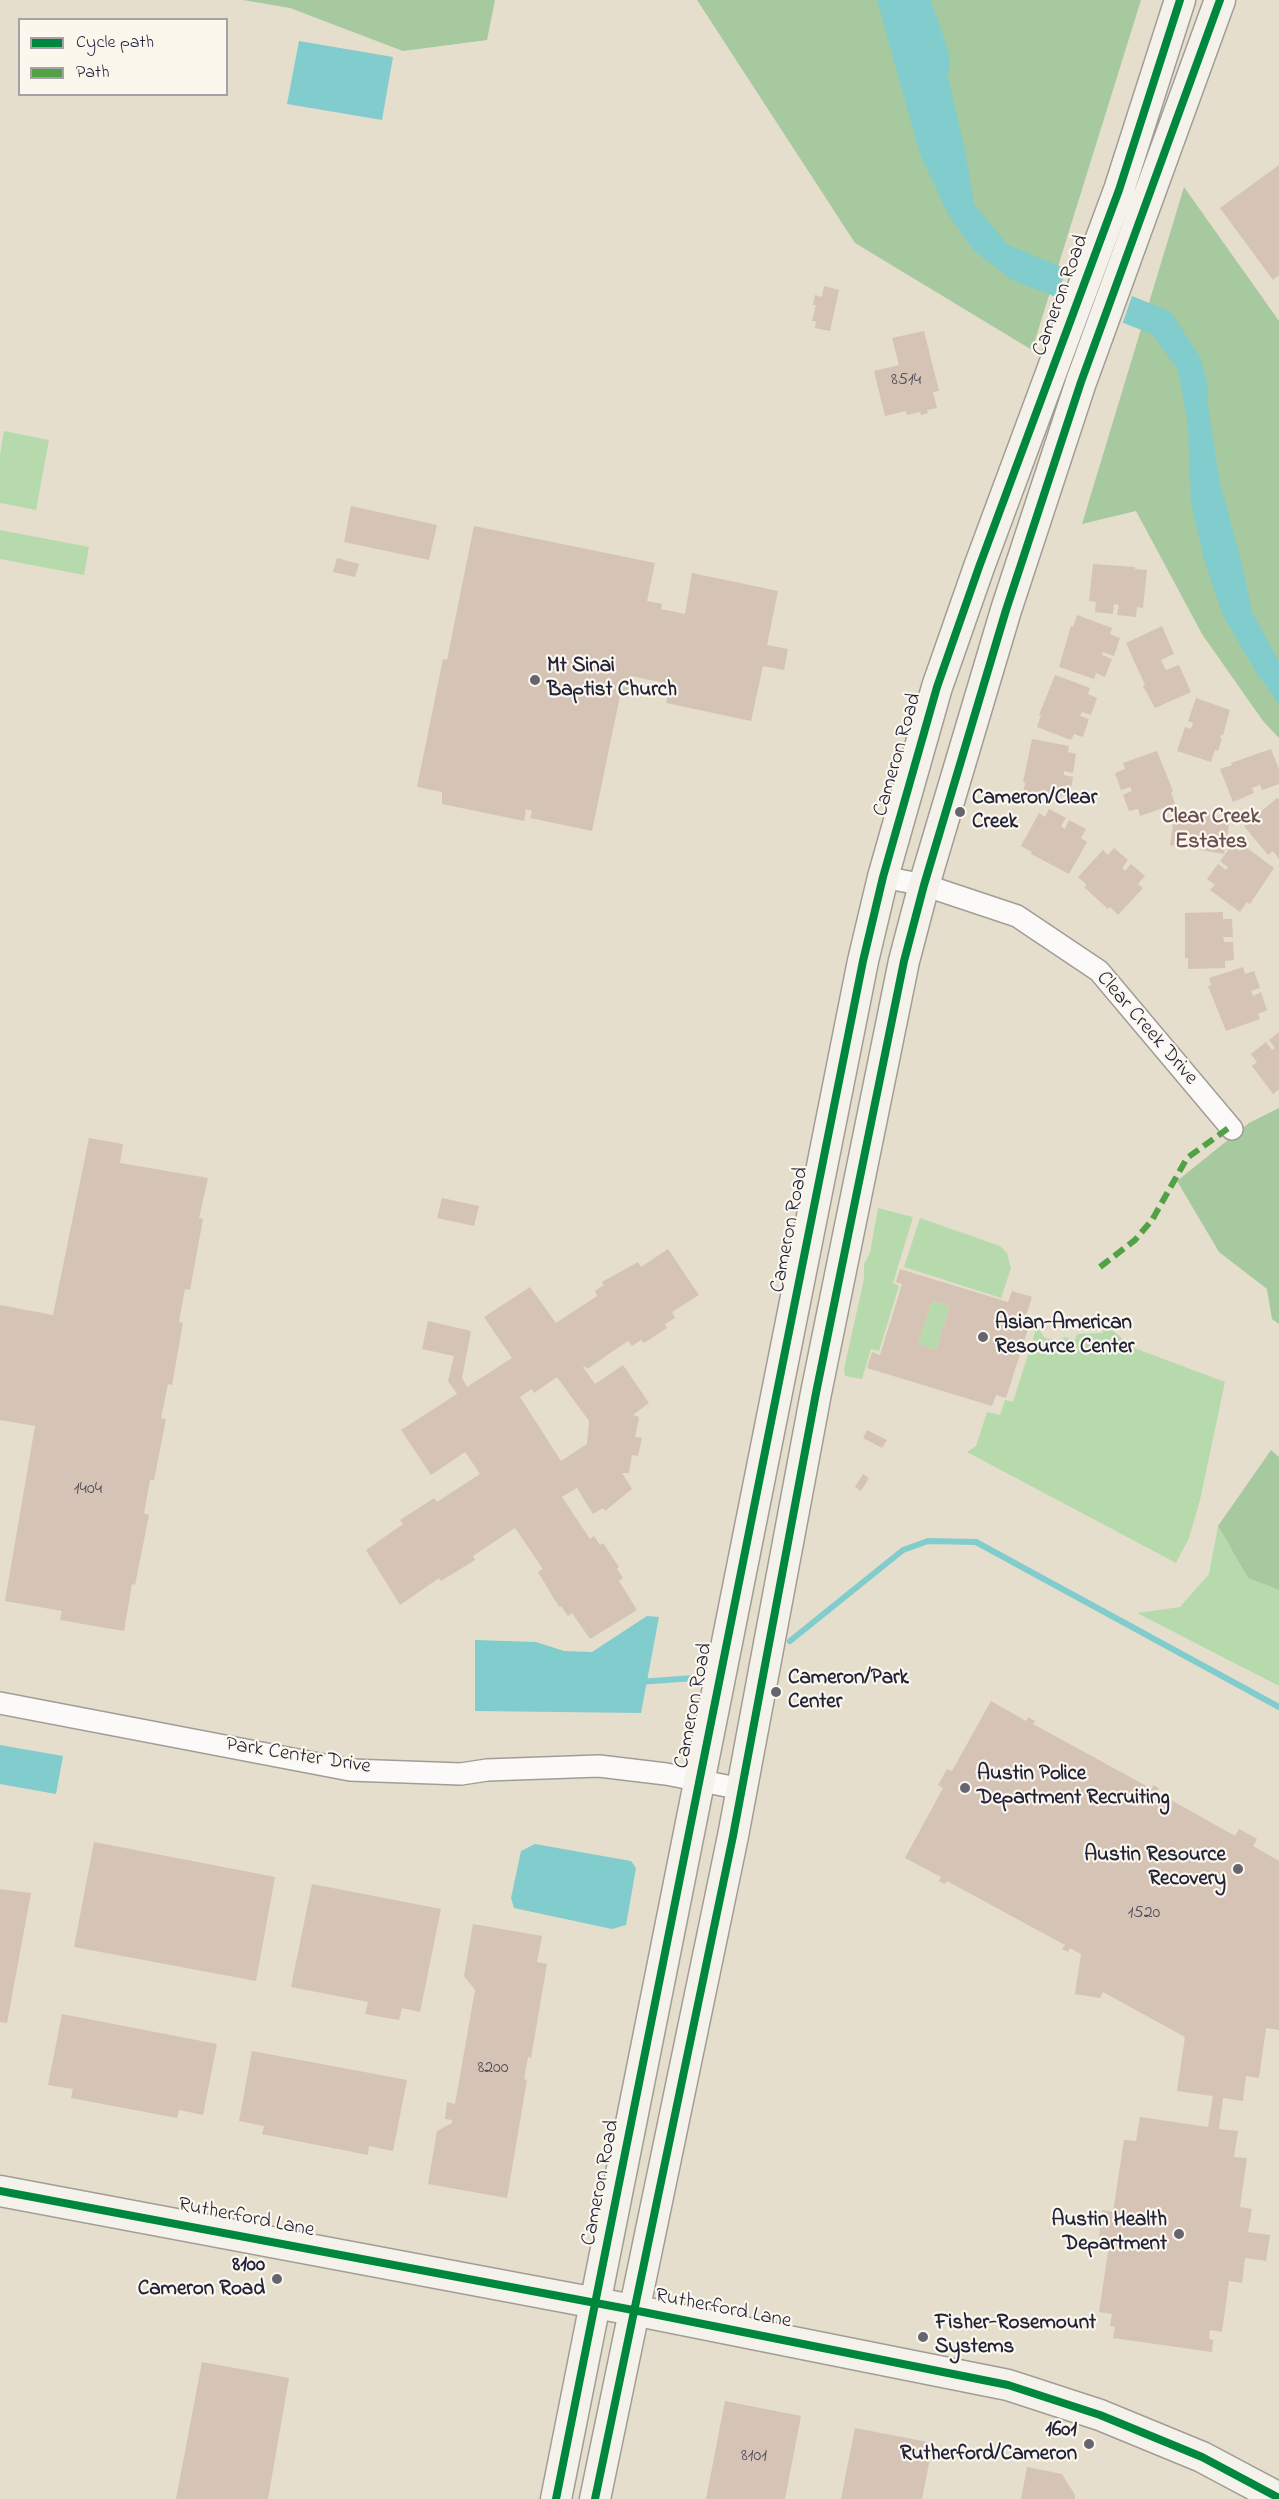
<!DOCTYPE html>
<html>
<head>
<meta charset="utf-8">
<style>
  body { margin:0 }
  #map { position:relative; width:1279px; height:2499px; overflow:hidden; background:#e5decd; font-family:"Indie Flower",sans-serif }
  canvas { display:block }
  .legend { position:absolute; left:18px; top:18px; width:210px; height:78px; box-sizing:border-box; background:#fbf7ec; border:2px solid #a4a2a5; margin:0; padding:8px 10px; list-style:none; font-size:18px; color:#22223b }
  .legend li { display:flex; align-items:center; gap:12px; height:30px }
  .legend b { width:30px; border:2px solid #a4a2a5 }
</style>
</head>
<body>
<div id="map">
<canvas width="1279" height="2499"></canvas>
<ul class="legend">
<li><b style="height:8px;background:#00873e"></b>Cycle path</li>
<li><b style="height:8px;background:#50a245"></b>Path</li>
</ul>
</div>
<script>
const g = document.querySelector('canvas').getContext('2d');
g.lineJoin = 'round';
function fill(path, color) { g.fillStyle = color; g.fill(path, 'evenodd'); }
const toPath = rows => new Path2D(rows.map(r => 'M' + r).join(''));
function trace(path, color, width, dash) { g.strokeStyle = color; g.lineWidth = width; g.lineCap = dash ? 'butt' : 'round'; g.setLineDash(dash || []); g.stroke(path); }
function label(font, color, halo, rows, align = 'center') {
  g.font = font + ' "Indie Flower",sans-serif'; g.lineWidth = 4.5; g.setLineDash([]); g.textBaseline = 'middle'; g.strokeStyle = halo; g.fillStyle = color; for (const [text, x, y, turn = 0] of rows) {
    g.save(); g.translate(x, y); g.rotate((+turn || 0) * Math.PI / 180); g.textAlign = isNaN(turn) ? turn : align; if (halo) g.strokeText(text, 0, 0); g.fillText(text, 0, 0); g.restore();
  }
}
const green = toPath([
  [4,431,49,440,36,510,0,503,0,454],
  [0,530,89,547,84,575,0,559],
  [878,1208,913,1217,893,1283,899,1286,879,1351,871,1349,862,1379,845,1376,844,1369,864,1279,864,1264,870,1253],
  [920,1218,1000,1246,1007,1253,1011,1268,1001,1298,904,1267],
  [932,1301,950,1306,936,1350,918,1344],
  [1101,1321,1134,1348,1225,1382,1200,1500,1189,1538,1176,1563,967,1452,976,1446,987,1412,1000,1415,1005,1400,1013,1402,1037,1326,1044,1337,1049,1339,1057,1340,1065,1337,1075,1340,1077,1334,1103,1333],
  [1218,1526,1248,1578,1279,1590,1279,1686,1137,1613,1180,1607,1209,1574]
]);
const forest = toPath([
  [243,0,495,0,487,40,403,51,290,8],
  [697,0,1141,0,1032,350,855,243],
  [1184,187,1279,321,1279,738,1263,721,1202,634,1136,511,1082,524],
  [1279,1108,1279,1324,1272,1319,1267,1289,1219,1252,1177,1181,1249,1123],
  [1271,1450,1279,1457,1279,1590,1248,1578,1218,1526]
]);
const water = toPath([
  [877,0,931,0,950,56,948,78,965,150,974,204,1008,245,1171,312,1200,357,1208,386,1208,407,1220,483,1242,564,1252,612,1279,662,1279,704,1256,672,1223,615,1204,559,1191,503,1188,425,1178,370,1152,334,1012,280,974,251,948,214,920,154],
  [299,41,393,57,382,120,287,104],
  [647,1616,659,1617,641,1713,475,1711,475,1640,536,1642,564,1651,592,1652],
  [0,1745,63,1756,56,1794,0,1784],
  [535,1844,631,1861,636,1868,626,1925,612,1929,514,1908,511,1898,521,1851]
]);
const pier = toPath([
  [1068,266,1133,293,1122,325,1055,300]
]);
const stream = toPath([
  [790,1641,903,1550,928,1541,976,1542,1279,1707],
  [639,1682,694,1678]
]);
const building = toPath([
  [1279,165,1279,275,1273,280,1220,208],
  [824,286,839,290,830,331,815,328,816,321,812,321,816,305,813,305,815,295,822,297],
  [924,331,939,391,933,392,937,408,927,410,928,413,921,415,920,412,907,415,906,411,885,416,874,371,899,365,892,338],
  [351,506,437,525,429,560,344,542],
  [474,526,655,563,647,601,662,604,661,609,685,614,692,573,778,591,767,645,788,649,784,670,763,666,751,721,666,703,670,684,631,676,627,698,620,696,592,831,530,818,532,811,526,809,524,821,442,804,442,792,417,787,443,659,447,660],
  [337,558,359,564,355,577,333,572],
  [1093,564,1135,567,1135,569,1147,570,1143,608,1137,607,1136,617,1117,615,1119,605,1114,604,1113,614,1095,612,1096,602,1089,601],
  [1077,615,1112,628,1110,634,1120,638,1114,656,1103,652,1102,655,1112,659,1105,677,1096,673,1094,679,1059,667,1071,626,1073,627],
  [1162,626,1174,654,1161,660,1166,670,1179,665,1191,692,1155,708,1143,686,1145,685,1126,643],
  [1055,675,1090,688,1088,694,1097,698,1091,715,1082,712,1080,716,1089,719,1083,737,1074,734,1071,740,1037,727,1041,715,1039,715],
  [1196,698,1230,710,1223,735,1221,735,1220,738,1222,739,1218,751,1215,750,1211,762,1177,751,1185,727,1191,729,1193,723,1188,721],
  [1032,739,1069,746,1068,752,1076,754,1073,773,1064,771,1064,775,1073,777,1070,796,1061,795,1059,800,1023,794,1025,783,1023,782],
  [1271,749,1279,769,1279,784,1262,790,1260,785,1252,788,1254,793,1233,802,1220,769,1232,765,1231,763],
  [1157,751,1173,791,1171,792,1175,804,1140,816,1138,809,1129,811,1123,795,1132,791,1130,787,1121,790,1115,773,1125,769,1123,763],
  [1277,798,1279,799,1279,859,1273,851,1268,855,1244,826],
  [1049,809,1066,818,1061,826,1065,829,1069,820,1086,829,1081,838,1087,842,1069,874,1031,854,1032,852,1021,846,1039,813,1045,817],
  [1175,811,1217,815,1217,817,1230,819,1224,854,1201,850,1201,845,1193,844,1193,849,1170,845],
  [1232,845,1239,851,1243,845,1274,868,1250,904,1247,902,1240,912,1210,890,1215,885,1207,879,1218,864,1226,870,1228,867,1220,861],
  [1114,848,1128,860,1122,868,1125,871,1131,864,1145,876,1138,884,1143,888,1118,915,1110,907,1108,909,1084,887,1087,885,1078,877,1103,850,1108,855],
  [1223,912,1223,919,1232,919,1233,937,1223,937,1224,942,1233,942,1234,960,1225,961,1225,968,1188,969,1188,958,1185,958,1185,913],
  [1243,967,1245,974,1254,971,1260,988,1251,991,1253,996,1261,992,1267,1010,1258,1014,1260,1019,1226,1031,1208,986,1211,985,1209,978],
  [1279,1032,1279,1089,1273,1094,1252,1066,1257,1062,1251,1054,1266,1042,1272,1050,1275,1048,1269,1040],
  [89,1138,123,1144,120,1163,208,1178,199,1218,203,1219,190,1290,185,1289,179,1322,183,1323,172,1385,168,1384,161,1418,166,1419,154,1480,150,1480,144,1513,149,1515,135,1585,132,1584,124,1631,60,1620,62,1611,5,1601,35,1426,0,1420,0,1305,53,1315],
  [442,1198,479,1206,474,1226,437,1218],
  [668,1249,699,1295,672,1312,675,1318,665,1324,667,1328,644,1343,641,1340,632,1346,628,1341,587,1369,585,1366,583,1367,595,1384,623,1365,649,1403,633,1415,639,1417,635,1437,642,1438,638,1456,632,1455,629,1473,622,1473,632,1489,605,1511,603,1508,593,1514,577,1488,562,1497,590,1539,594,1536,600,1545,603,1543,619,1567,617,1569,623,1578,619,1581,637,1610,590,1639,572,1613,568,1616,561,1606,559,1607,538,1572,543,1569,515,1528,473,1556,475,1560,441,1581,439,1578,400,1605,366,1550,403,1524,400,1520,434,1498,437,1502,480,1474,465,1452,431,1475,401,1430,457,1394,448,1381,454,1356,422,1349,428,1321,471,1331,462,1378,467,1387,512,1358,484,1317,530,1287,556,1323,597,1296,595,1291,604,1285,602,1282,638,1262,641,1267],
  [557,1377,589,1421,587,1444,561,1461,520,1397,532,1389,534,1393],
  [900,1269,1008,1302,1012,1291,1032,1297,1026,1316,1020,1314,1016,1325,1028,1329,1006,1398,996,1395,992,1406,867,1368,872,1352,880,1355,902,1284,896,1282],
  [932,1301,950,1306,936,1350,918,1344],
  [867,1430,887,1440,882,1448,863,1438],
  [863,1474,869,1478,861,1491,855,1487],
  [991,1701,1026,1721,1028,1717,1035,1721,1033,1724,1152,1789,1153,1785,1159,1788,1157,1792,1235,1836,1239,1829,1257,1839,1253,1846,1279,1861,1279,2030,1266,2028,1259,2078,1246,2076,1243,2101,1223,2098,1219,2129,1238,2131,1234,2157,1247,2158,1240,2207,1252,2209,1248,2232,1270,2235,1266,2261,1245,2258,1242,2283,1229,2281,1222,2332,1210,2330,1209,2339,1213,2340,1212,2352,1113,2338,1115,2327,1110,2326,1112,2314,1099,2312,1110,2239,1099,2237,1102,2210,1113,2212,1124,2140,1136,2141,1140,2117,1208,2127,1213,2096,1177,2091,1185,2037,1103,1992,1100,1998,1075,1994,1081,1954,1070,1948,1068,1952,1062,1949,1065,1945,947,1881,945,1884,939,1881,941,1877,905,1858,943,1788,938,1785,947,1769,952,1771],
  [94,1842,275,1877,256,1981,74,1947],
  [312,1884,441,1909,420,2012,402,2008,399,2020,365,2014,368,2002,291,1987],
  [0,1889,31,1893,7,2023,0,2022],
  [473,1924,542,1936,537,1962,547,1964,531,2058,528,2057,524,2079,527,2080,507,2198,428,2184,437,2131,452,2123,452,2120,445,2119,447,2102,455,2104,475,1990,464,1976],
  [62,2014,217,2044,203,2115,179,2110,177,2118,71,2098,73,2089,48,2085],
  [252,2051,407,2080,393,2151,369,2146,368,2155,262,2134,264,2126,239,2121],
  [202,2362,289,2378,268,2499,176,2499],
  [725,2401,801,2416,785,2499,706,2499],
  [855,2428,933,2443,922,2499,841,2499],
  [1027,2467,1062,2474,1075,2495,1075,2499,1021,2499]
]);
const street = toPath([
  [883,877,924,885,1017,916,1099,971,1232,1129],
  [0,1703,350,1770,461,1774,487,1770,599,1766,666,1774,742,1789]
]);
const secondary = toPath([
  [0,2191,633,2310,1008,2385,1100,2415,1202,2457,1279,2498],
  [556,2499,863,961,883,877,937,687,979,567,1119,190,1180,0],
  [595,2499,733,1836,816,1393,904,961,924,885,1006,610,1081,382,1220,0]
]);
const quiet = toPath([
  [1100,1267,1135,1240,1152,1220,1187,1158,1230,1127]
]);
const cycleway = toPath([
  [0,2191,633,2310,1008,2385,1100,2415,1202,2457,1279,2498],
  [556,2499,863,961,883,877,937,687,979,567,1119,190,1180,0],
  [595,2499,733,1836,816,1393,904,961,924,885,1006,610,1081,382,1220,0]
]);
const markers = [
  [535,680,6,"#66646e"],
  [960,812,6,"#66646e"],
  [983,1337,6,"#66646e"],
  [776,1692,6,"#66646e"],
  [965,1788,6,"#66646e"],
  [1238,1869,6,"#66646e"],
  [1179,2234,6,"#66646e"],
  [277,2279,6,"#66646e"],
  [923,2337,6,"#66646e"],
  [1089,2444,6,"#66646e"]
];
const numberNames = [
  ["8514",906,381],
  ["1404",88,1490],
  ["1520",1144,1914],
  ["8200",493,2069],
  ["8101",754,2457]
];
const streetNames = [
  ["Cameron Road",1062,296,-70],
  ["Cameron Road",899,755,-74],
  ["Clear Creek Drive",1146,1029,49],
  ["Cameron Road",791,1230,-79],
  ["Cameron Road",695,1706,-79],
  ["Park Center Drive",298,1757,9],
  ["Cameron Road",602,2183,-79],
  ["Rutherford Lane",246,2219,11],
  ["Rutherford Lane",723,2310,11]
];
const poiNames = [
  ["Mt Sinai",547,668],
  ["Baptist Church",547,692],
  ["Cameron/Clear",972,800],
  ["Creek",972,824],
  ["Asian-American",995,1325],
  ["Resource Center",995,1349],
  ["Cameron/Park",788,1680],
  ["Center",788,1704],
  ["Austin Police",977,1776],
  ["Department Recruiting",977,1800],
  ["Austin Resource",1226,1857,"right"],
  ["Recovery",1226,1881,"right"],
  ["Austin Health",1167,2222,"right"],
  ["Department",1167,2246,"right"],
  ["8100",265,2267,"right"],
  ["Cameron Road",265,2291,"right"],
  ["Fisher-Rosemount",935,2325],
  ["Systems",935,2349],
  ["1601",1077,2432,"right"],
  ["Rutherford/Cameron",1077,2456,"right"]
];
const neighbourhoodNames = [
  ["Clear Creek",1211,818],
  ["Estates",1211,843]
];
fill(green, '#b7daac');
fill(forest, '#a7c9a0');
fill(water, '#81cccc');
fill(pier, '#e5decd');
trace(stream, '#81cccc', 6);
fill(building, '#d5c3b5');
trace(street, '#a19d96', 24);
trace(secondary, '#a19d96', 33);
trace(street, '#fbfaf8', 21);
trace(secondary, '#f5f2ec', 30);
trace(quiet, '#50a245', 6, [12, 6]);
trace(cycleway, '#00873e', 8);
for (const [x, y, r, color] of markers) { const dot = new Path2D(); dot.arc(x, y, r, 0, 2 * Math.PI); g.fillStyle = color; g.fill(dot); trace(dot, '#fbf7ec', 2); }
label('18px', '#4f4a5a', null, numberNames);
label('21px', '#22223b', '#fbf7ec', streetNames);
label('bold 21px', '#22223b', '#fbf7ec', poiNames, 'left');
label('bold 22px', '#684e53', '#fbf7ec', neighbourhoodNames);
</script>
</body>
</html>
